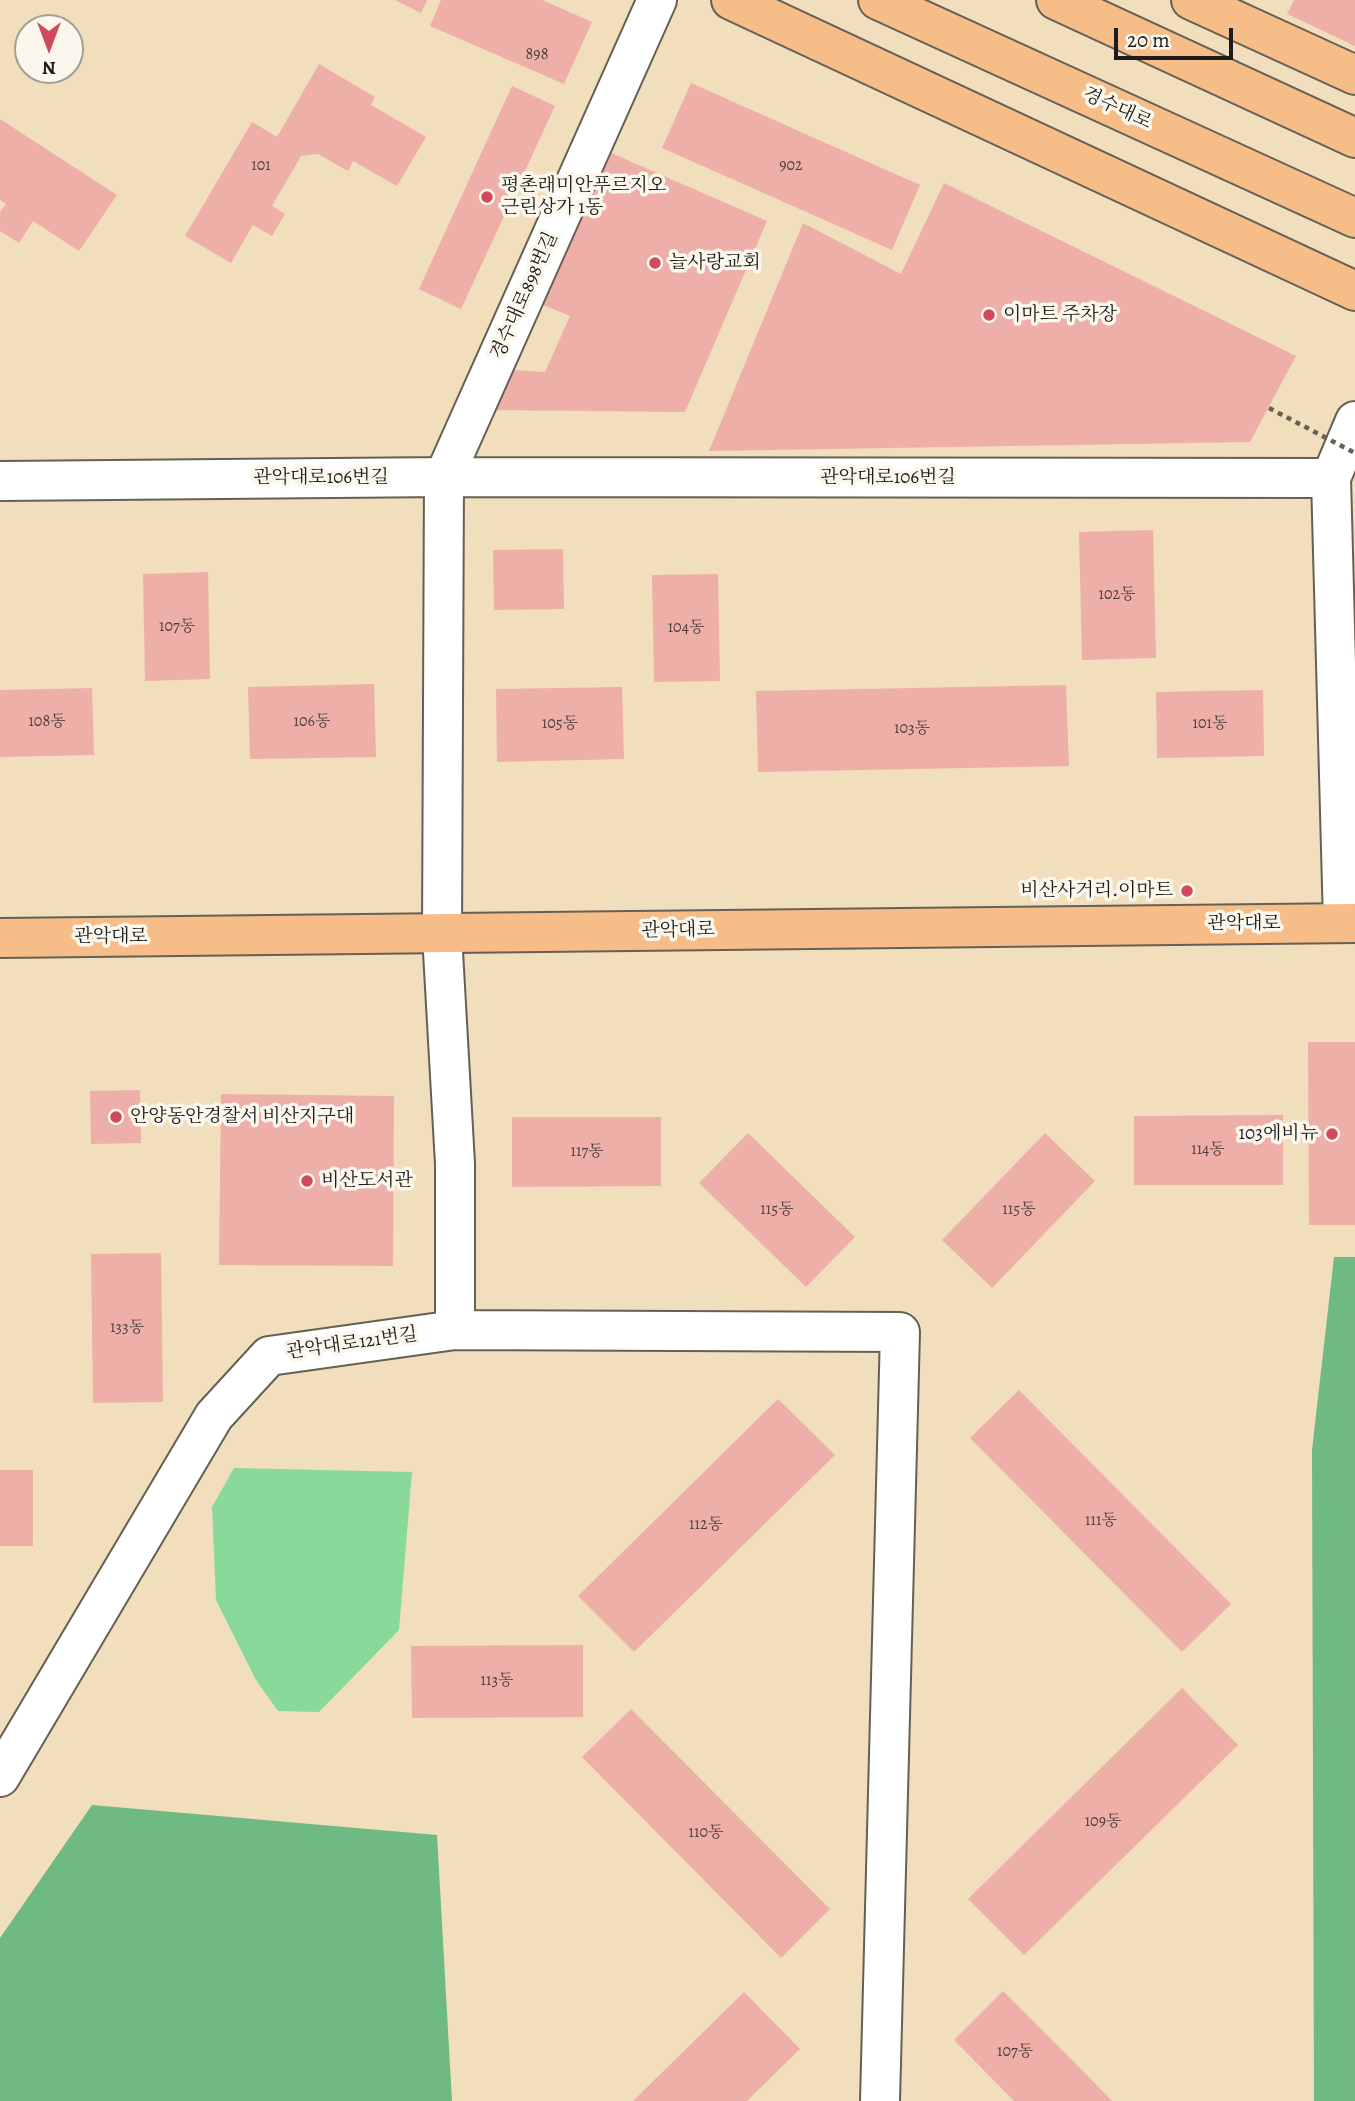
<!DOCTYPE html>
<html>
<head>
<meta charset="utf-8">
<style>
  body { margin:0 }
  #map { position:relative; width:1355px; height:2101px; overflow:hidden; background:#f0debc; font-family:Alegreya,serif }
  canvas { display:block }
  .north { position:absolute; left:14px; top:14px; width:70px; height:70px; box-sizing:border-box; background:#fbf7ec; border:2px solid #a29f99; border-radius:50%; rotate:180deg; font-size:19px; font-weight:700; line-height:28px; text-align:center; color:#1c1c1c }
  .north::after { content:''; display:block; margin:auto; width:24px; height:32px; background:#d1495b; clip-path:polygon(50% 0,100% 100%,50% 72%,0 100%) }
  .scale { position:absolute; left:1114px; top:28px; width:119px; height:32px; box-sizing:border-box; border:4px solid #1c1c1c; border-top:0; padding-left:9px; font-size:21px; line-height:24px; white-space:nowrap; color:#1c1c1c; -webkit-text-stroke:5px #fbf7ec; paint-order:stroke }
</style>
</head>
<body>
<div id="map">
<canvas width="1355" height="2101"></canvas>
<div class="north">N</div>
<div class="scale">20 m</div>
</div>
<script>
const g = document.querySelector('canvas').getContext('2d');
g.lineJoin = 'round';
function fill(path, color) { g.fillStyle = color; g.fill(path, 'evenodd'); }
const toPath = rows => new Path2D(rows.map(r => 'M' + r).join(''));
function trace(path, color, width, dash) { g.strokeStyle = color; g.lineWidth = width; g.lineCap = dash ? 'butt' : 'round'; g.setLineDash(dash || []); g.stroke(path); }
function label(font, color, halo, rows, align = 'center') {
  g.font = font + ' Alegreya,"Noto Serif KR",serif'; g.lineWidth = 7; g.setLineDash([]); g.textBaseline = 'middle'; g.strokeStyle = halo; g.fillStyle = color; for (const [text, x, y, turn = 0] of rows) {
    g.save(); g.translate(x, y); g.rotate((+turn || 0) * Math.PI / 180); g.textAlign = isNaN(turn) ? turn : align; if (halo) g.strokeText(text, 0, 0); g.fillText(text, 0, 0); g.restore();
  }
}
const green = toPath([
  [234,1468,412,1472,399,1630,319,1712,278,1711,256,1680,216,1600,212,1507]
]);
const forest = toPath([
  [1334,1257,1355,1257,1355,2101,1314,2101,1312,1450],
  [92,1805,437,1835,452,2101,0,2101,0,1938]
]);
const building = toPath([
  [395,0,427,0,421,13],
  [441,0,542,0,592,22,564,84,430,26],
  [1294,0,1355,0,1355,46,1287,14],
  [319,64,375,97,371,105,426,137,397,186,353,161,348,171,318,154,301,156,272,206,285,214,272,236,253,225,231,263,185,236,252,122,277,137],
  [691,83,920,185,892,250,662,148],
  [512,86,555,106,461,309,419,289],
  [0,119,117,195,79,251,33,221,19,243,0,231,0,212,6,204,0,200],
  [609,152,767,221,685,412,485,410,510,370,545,372,570,316,543,305],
  [944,183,1296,356,1250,442,709,451,803,223,901,274],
  [1153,530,1156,658,1082,660,1079,532],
  [563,549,564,609,494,610,493,550],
  [208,572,210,679,145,681,143,574],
  [718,574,720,681,654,682,652,575],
  [374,684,376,757,250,759,248,687],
  [1066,685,1069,766,758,772,756,691],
  [622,687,624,759,497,762,496,689],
  [92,688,94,755,0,757,0,690],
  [1263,690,1264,756,1157,758,1156,692],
  [1308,1042,1355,1042,1355,1225,1309,1225],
  [140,1090,141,1143,91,1144,90,1091],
  [221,1094,394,1096,393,1266,219,1265],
  [1283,1115,1283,1185,1134,1185,1134,1116],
  [512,1117,661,1117,661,1186,512,1187],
  [748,1133,855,1237,806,1287,699,1183],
  [1045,1133,1095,1181,992,1288,942,1240],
  [161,1253,163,1402,93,1403,91,1254],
  [1019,1390,1231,1604,1182,1652,970,1438],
  [778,1399,835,1455,634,1652,578,1596],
  [0,1470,33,1470,33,1546,0,1546],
  [583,1645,583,1717,412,1718,411,1646],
  [1182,1688,1238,1745,1024,1955,968,1899],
  [631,1709,830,1909,781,1958,582,1757],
  [1003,1991,1076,2064,1112,2101,1014,2101,954,2040],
  [744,1992,800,2049,747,2101,633,2101]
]);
const minor = toPath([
  [1331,478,1355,421],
  [0,481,444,477,1331,478,1343,923],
  [455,1330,900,1332,880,2101],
  [0,1777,214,1416,269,1356,455,1330,455,1164,442,934,444,477,657,0]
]);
const major = toPath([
  [731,0,1355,291],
  [878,0,1355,218],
  [1056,0,1355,138],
  [1191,0,1355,75],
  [0,938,1355,923]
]);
const pathBridge = toPath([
  [1269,408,1355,453]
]);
const markers = [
  [487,197,7,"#d1495b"],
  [655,263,7,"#d1495b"],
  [989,315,7,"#d1495b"],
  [1187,891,7,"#d1495b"],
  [116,1117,7,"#d1495b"],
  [1332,1134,7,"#d1495b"],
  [307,1181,7,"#d1495b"]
];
const numberNames = [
  ["898",537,55],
  ["101",261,166],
  ["902",791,166],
  ["102동",1117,595],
  ["107동",177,627],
  ["104동",686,628],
  ["108동",47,722],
  ["106동",312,722],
  ["105동",560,724],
  ["101동",1210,724],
  ["103동",912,729],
  ["114동",1208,1150],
  ["117동",587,1152],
  ["115동",777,1210],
  ["115동",1019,1210],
  ["133동",127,1328],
  ["111동",1101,1521],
  ["112동",706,1525],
  ["113동",497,1681],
  ["109동",1103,1822],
  ["110동",706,1833],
  ["107동",1015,2052]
];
const streetNames = [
  ["경수대로",1117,109,25],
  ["경수대로898번길",525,296,-66],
  ["관악대로106번길",321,478],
  ["관악대로106번길",888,478],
  ["관악대로",1244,924],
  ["관악대로",678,931,-1],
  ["관악대로",111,937],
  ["관악대로121번길",352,1344,-8]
];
const poiNames = [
  ["평촌래미안푸르지오",501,186],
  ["근린상가 1동",501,208],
  ["늘사랑교회",669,263],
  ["이마트 주차장",1003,315],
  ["비산사거리.이마트",1173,891,"right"],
  ["안양동안경찰서 비산지구대",130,1117],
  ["103에비뉴",1318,1134,"right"],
  ["비산도서관",321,1181]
];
fill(green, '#89da9a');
fill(forest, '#6eba82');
fill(building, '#eeafa9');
trace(minor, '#666054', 42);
trace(major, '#666054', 42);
trace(minor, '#fff', 38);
trace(major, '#f7bd88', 38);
trace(pathBridge, '#666054', 4.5, [5, 5]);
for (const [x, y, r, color] of markers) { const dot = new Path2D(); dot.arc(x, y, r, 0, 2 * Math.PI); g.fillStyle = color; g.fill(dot); trace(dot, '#fbf7ec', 2.5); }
label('16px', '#50413f', null, numberNames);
label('19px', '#1c1c1c', '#fbf7ec', streetNames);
label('19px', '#1c1c1c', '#fbf7ec', poiNames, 'left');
</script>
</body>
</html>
